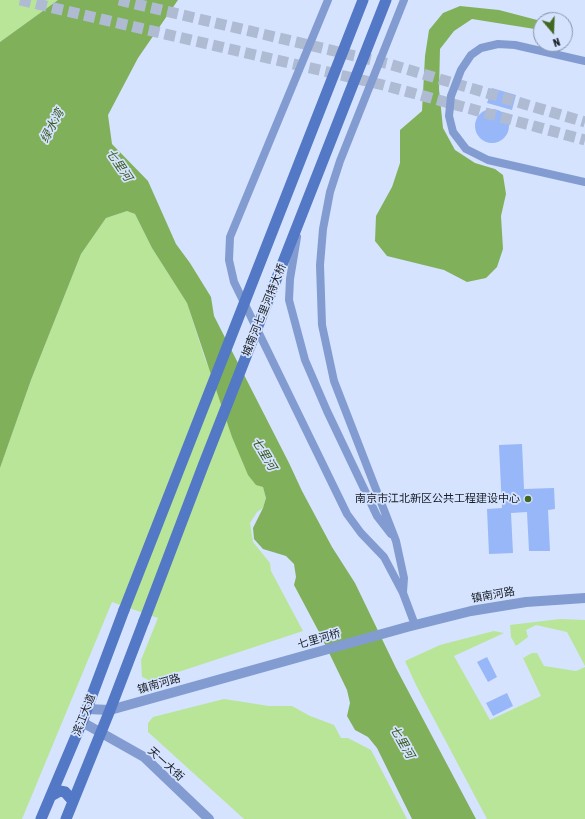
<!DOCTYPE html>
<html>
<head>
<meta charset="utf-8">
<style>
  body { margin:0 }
  #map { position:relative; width:585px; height:819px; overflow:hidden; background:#d5e3fe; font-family:"Asap Condensed",sans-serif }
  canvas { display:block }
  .north { position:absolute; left:533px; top:12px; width:40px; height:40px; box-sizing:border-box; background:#d5e3fe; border:1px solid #8994a8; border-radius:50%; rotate:161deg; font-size:11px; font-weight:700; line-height:16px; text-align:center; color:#181d26 }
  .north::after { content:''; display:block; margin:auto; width:14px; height:18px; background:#426720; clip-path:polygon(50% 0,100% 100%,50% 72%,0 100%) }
</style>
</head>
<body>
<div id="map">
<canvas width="585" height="819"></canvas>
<div class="north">N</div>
</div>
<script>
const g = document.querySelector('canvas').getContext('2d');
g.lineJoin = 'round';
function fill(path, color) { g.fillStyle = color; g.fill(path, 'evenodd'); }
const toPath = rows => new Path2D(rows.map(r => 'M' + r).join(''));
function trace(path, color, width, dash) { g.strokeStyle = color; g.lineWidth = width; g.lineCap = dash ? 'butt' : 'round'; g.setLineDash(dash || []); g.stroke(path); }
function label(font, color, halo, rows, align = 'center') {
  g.font = font + ' "Asap Condensed","Noto Sans SC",sans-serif'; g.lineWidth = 3.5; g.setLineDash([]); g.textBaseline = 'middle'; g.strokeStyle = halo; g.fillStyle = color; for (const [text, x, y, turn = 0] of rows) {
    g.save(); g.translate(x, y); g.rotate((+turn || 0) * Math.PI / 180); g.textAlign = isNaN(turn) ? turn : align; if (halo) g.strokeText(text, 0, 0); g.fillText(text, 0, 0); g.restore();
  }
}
const green = toPath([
  [0,0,58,0,0,42],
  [127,211,135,214,152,248,187,303,205,359,263,487,266,498,263,508,257,512,250,523,253,542,270,563,271,571,303,631,151,681,142,677,141,660,158,618,112,602,22,819,0,819,0,468,31,380,81,254,106,218],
  [560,619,585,620,585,666,567,632,536,625,526,630,528,637,516,646,511,637,510,625],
  [494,631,504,633,454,656,490,720,541,696,523,658,532,653,537,653,544,666,576,671,585,667,585,819,487,819,416,685,405,661,440,645],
  [224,699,269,706,292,706,310,716,334,725,341,738,348,738,371,750,407,819,244,819,148,732,148,723,153,717]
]);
const water = toPath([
  [58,0,178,0,138,58,108,115,112,144,148,181,176,244,190,263,211,297,214,316,289,463,302,491,332,547,355,583,396,668,476,819,412,819,377,748,368,737,355,730,347,716,350,703,347,690,319,632,294,585,296,577,294,564,286,556,263,549,254,539,253,528,263,508,266,498,263,487,256,485,248,475,232,437,187,303,152,248,135,214,127,211,106,218,81,254,31,380,0,468,0,42],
  [460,6,499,10,541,21,541,30,472,19,454,31,440,49,439,89,443,128,455,150,475,163,495,169,503,175,506,194,501,216,503,249,497,267,486,278,467,282,444,270,387,256,375,241,376,216,392,187,400,163,400,130,422,111,425,56,429,30,443,13]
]);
const building = toPath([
  [492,88,516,95,512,110,487,103],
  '475 126a17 17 0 1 1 34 0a17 17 0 1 1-34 0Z',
  [522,444,524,489,554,488,555,509,548,510,550,551,529,551,527,512,511,513,513,553,489,554,487,509,502,508,499,445],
  [487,657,497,677,488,682,477,662],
  [507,693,513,706,493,716,486,703]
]);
const trunkTunnel = toPath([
  [20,0,383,85,585,140],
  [119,0,389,64,585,122]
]);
const minor = toPath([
  [328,0,230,237,229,260,234,282,347,514,361,533,384,557,403,593,415,625],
  [585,61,515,45,498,44,481,48,471,55,461,70,451,96,449,116,453,132,466,149,488,160,585,182],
  [297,237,290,279,289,300,305,360,327,411,377,516,391,534],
  [403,592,404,578,396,541,334,381,322,325,320,265,323,229,330,192,340,161,404,0]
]);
const tertiary = toPath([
  [87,709,110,710,407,627,471,611,526,602,585,598],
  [82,722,144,757,209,819]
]);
const secondary = toPath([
  [51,796,60,791,65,792,73,801],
  [41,819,82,722,124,610],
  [66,819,110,710,144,621]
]);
const secondaryBridge = toPath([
  [124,610,363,0],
  [144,621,203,466,386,0]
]);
const markers = [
  [528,499,4,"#426720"]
];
const streetNames = [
  ["城南河七里河特大桥",264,310,-68],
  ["镇南河路",493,595,-10],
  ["七里河桥",319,639,-16],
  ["镇南河路",159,684,-16],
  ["滨江大道",84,715,-69],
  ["天一大街",166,764,42]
];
const poiNames = [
  ["南京市江北新区公共工程建设中心",520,499]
];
const waterNames = [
  ["绿水湾",52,126,-62],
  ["七里河",119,165,56],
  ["七里河",264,454,59],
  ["七里河",402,742,60]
];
fill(green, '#b8e597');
fill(water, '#81b05b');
fill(building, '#97b7f8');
trace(trunkTunnel, '#afbbd3', 11, [11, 5.5]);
trace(minor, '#829cd1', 8);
trace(tertiary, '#829cd1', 10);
trace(secondary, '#5378c5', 11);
trace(secondaryBridge, '#5378c5', 11);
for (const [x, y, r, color] of markers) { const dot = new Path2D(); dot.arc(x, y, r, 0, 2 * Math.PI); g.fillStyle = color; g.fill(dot); trace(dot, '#d5e3fe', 1.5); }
label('11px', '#181d26', '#d5e3fe', streetNames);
label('11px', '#181d26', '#d5e3fe', poiNames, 'right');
label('italic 12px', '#3a591e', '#d5e3fe', waterNames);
</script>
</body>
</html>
